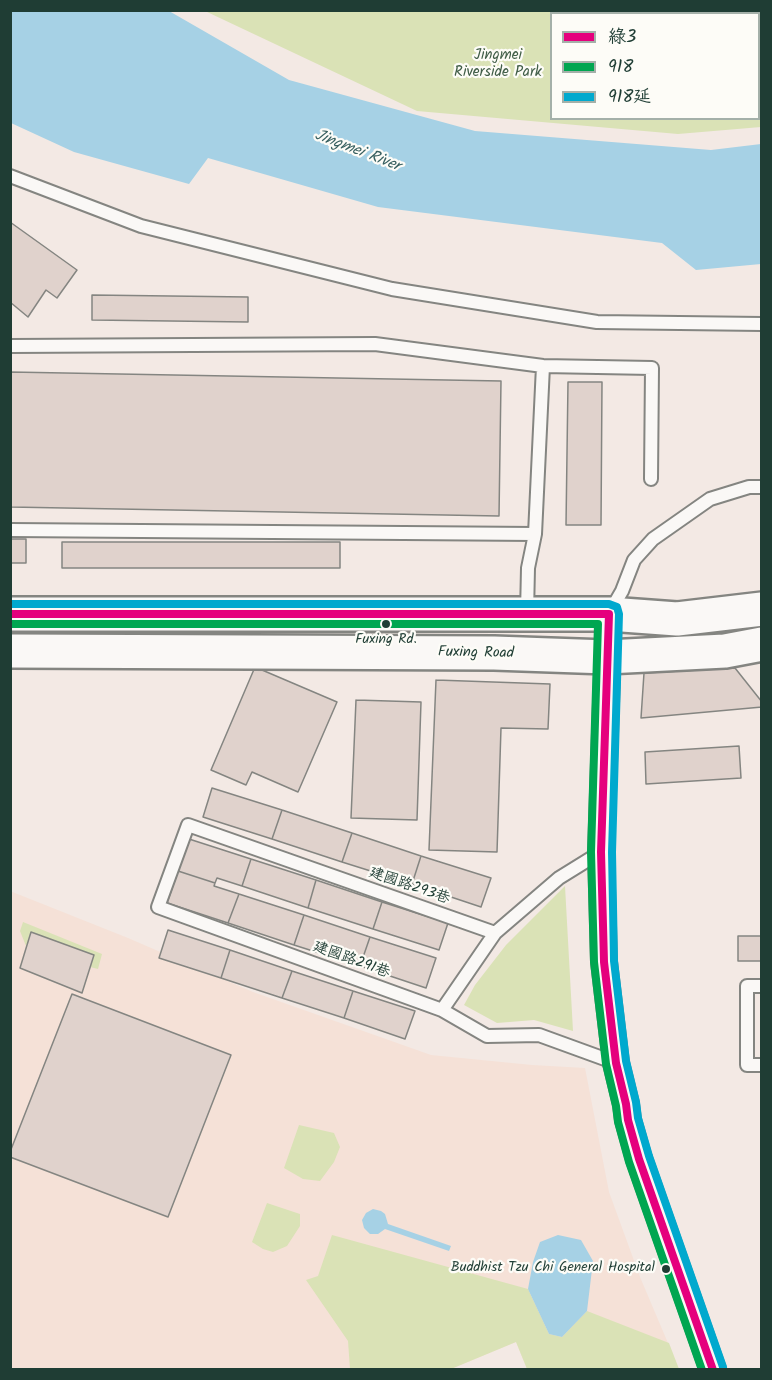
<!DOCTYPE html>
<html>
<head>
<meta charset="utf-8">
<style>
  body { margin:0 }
  #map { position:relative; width:772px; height:1380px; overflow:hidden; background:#f3e9e4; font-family:Kalam,"LXGW WenKai TC",sans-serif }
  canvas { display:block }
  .frame { position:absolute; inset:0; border:12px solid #1f3d34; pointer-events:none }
  .legend { position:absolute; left:550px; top:12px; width:210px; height:108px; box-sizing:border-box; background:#fdfcf7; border:2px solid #a4b0a9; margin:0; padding:8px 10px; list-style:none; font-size:18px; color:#1f3d34 }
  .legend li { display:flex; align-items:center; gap:12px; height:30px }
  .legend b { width:30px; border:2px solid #a4b0a9 }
</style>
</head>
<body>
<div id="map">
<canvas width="772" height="1380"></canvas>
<div class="frame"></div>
<ul class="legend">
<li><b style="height:8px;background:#e5007d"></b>綠3</li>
<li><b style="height:8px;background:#00a651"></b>918</li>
<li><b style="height:8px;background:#00a9ce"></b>918延</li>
</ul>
</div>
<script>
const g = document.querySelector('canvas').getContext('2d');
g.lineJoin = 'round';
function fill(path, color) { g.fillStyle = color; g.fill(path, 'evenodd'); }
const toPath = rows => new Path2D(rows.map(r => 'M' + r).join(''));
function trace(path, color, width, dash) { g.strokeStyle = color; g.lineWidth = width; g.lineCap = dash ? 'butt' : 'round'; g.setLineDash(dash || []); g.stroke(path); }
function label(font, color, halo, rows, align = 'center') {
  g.font = font + ' Kalam,"LXGW WenKai TC",sans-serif'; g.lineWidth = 4.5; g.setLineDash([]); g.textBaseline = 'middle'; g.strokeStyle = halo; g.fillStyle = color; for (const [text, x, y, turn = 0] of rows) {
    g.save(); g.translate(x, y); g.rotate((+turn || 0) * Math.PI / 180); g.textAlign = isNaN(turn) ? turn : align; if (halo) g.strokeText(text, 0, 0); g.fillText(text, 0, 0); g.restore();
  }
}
const built = toPath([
  [10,891,128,938,253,992,431,1055,532,1065,585,1068,609,1192,640,1277,679,1369,527,1369,516,1342,451,1369,11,1369]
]);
const green = toPath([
  [205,11,761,11,761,127,678,134,417,111],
  [552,14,758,14,758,118,552,118],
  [565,886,573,1031,534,1020,497,1023,464,1005,475,985,506,945],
  [23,922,102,954,98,969,90,967,31,932,26,946,20,931],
  [299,1125,334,1133,340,1147,334,1162,320,1181,303,1179,284,1168],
  [267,1203,300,1214,300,1226,287,1246,273,1252,263,1249,252,1242],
  [332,1235,528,1289,549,1334,562,1337,587,1311,669,1343,679,1369,527,1369,516,1342,451,1369,350,1369,348,1341,306,1280,318,1276]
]);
const water = toPath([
  [11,10,169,11,289,80,475,131,711,150,761,144,761,264,696,270,662,243,378,207,208,158,189,184,74,152,11,123],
  [373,1209,381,1211,385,1214,388,1224,451,1246,449,1251,385,1229,378,1234,370,1234,364,1228,362,1220,366,1213],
  [558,1235,581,1240,593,1261,587,1311,562,1337,549,1334,528,1289,533,1262,540,1242]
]);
const building = toPath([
  [10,222,77,270,57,298,46,290,28,317,10,302,10,222],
  [92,295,248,297,248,322,92,320,92,295],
  [10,372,501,381,499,516,10,507,10,372],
  [568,382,602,382,601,525,566,525,568,382],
  [10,539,26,539,26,563,10,563,10,539],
  [62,542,340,542,340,568,62,568,62,542],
  [255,667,337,702,298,792,252,772,246,785,211,770,255,667],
  [735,668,762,702,762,707,641,718,644,673,735,668],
  [436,680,550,684,548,729,501,728,497,852,429,850,436,680],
  [356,700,421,702,417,820,351,818,356,700],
  [739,746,741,778,646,784,645,752,739,746],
  [212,788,282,810,272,839,203,817,212,788],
  [282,810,352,833,342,862,272,839,282,810],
  [352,833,421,856,412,884,342,862,352,833],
  [189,839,251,859,242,886,217,878,215,883,178,871,189,839],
  [421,856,491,878,481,907,412,884,421,856],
  [251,859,316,880,308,908,242,886,251,859],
  [178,871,215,883,214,886,239,894,228,923,167,903,178,871],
  [316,880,382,902,373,929,308,908,316,880],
  [239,894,304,915,294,945,228,923,239,894],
  [382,902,448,923,439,950,373,929,382,902],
  [304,915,370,937,360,966,294,945,304,915],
  [168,930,230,950,221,978,159,958,168,930],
  [31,932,94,955,82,993,20,968,31,932],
  [738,936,762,936,762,961,738,961,738,936],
  [370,937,436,958,426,988,360,966,370,937],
  [230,950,292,971,282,998,221,978,230,950],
  [292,971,353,991,344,1018,282,998,292,971],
  [353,991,415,1011,405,1039,344,1018,353,991],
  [72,994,231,1055,168,1217,10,1157,10,1152,72,994]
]);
const service = toPath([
  [10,176,141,226,392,289,597,322,762,324],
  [10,346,375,344,543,366,652,368,651,479],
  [10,530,535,534],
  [611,610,622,591,634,560,653,539,710,499,749,487,762,487],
  [527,613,528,568,535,534,543,366],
  [601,852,559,878,495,933,188,825,158,907,442,1010,487,1036,539,1035,616,1063],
  [762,986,747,986,747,1065,762,1065],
  [442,1010,495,933]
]);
const minor = toPath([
  [609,614,601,852,604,962,616,1063,626,1104,628,1120,639,1159,713,1370]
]);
const secondary = toPath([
  [10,614,609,614,677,619,762,609],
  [10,651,494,653,607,657,725,651,762,644]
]);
const bus1 = toPath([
  [10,614,609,614,601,852,604,962,616,1063,626,1104,628,1120,639,1159,713,1370]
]);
const bus2 = toPath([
  [10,624,598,624,591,852,594,962,606,1064,616,1106,618,1122,629,1162,702,1370]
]);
const bus3 = toPath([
  [10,604,609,604,617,607,619,614,612,852,614,961,626,1061,636,1102,638,1118,649,1156,723,1367]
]);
const markers = [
  [386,624,5,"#1f3d34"],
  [666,1269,5,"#1f3d34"]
];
const busNames = [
  ["Fuxing Rd.",386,641],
  ["Buddhist Tzu Chi General Hospital",655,1269,"right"]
];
const parkNames = [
  ["Jingmei",498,56],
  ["Riverside Park",498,73]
];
const streetNames = [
  ["Fuxing Road",476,654,1],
  ["建國路293巷",409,887,19],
  ["建國路291巷",351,961,20]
];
const waterNames = [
  ["Jingmei River",357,152,21]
];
fill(built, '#f5e1d7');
fill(green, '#dae2b6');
fill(water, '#a6d1e5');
fill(building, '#e0d2cc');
trace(building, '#848581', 1.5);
trace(service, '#848581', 16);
trace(minor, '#848581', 28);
trace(secondary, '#848581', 38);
trace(service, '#faf8f6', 12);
trace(minor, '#faf8f6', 24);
trace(secondary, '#faf8f6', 33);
trace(bus1, '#e5007d', 8);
trace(bus2, '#00a651', 8);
trace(bus3, '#00a9ce', 8);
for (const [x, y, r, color] of markers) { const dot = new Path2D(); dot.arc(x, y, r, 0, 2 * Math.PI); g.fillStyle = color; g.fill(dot); trace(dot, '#fdfcf7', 2); }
label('14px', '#1f3d34', '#fdfcf7', busNames);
label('15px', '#405d47', '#fdfcf7', parkNames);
label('15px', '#1f3d34', '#fdfcf7', streetNames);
label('italic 16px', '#386060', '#fdfcf7', waterNames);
</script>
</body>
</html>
